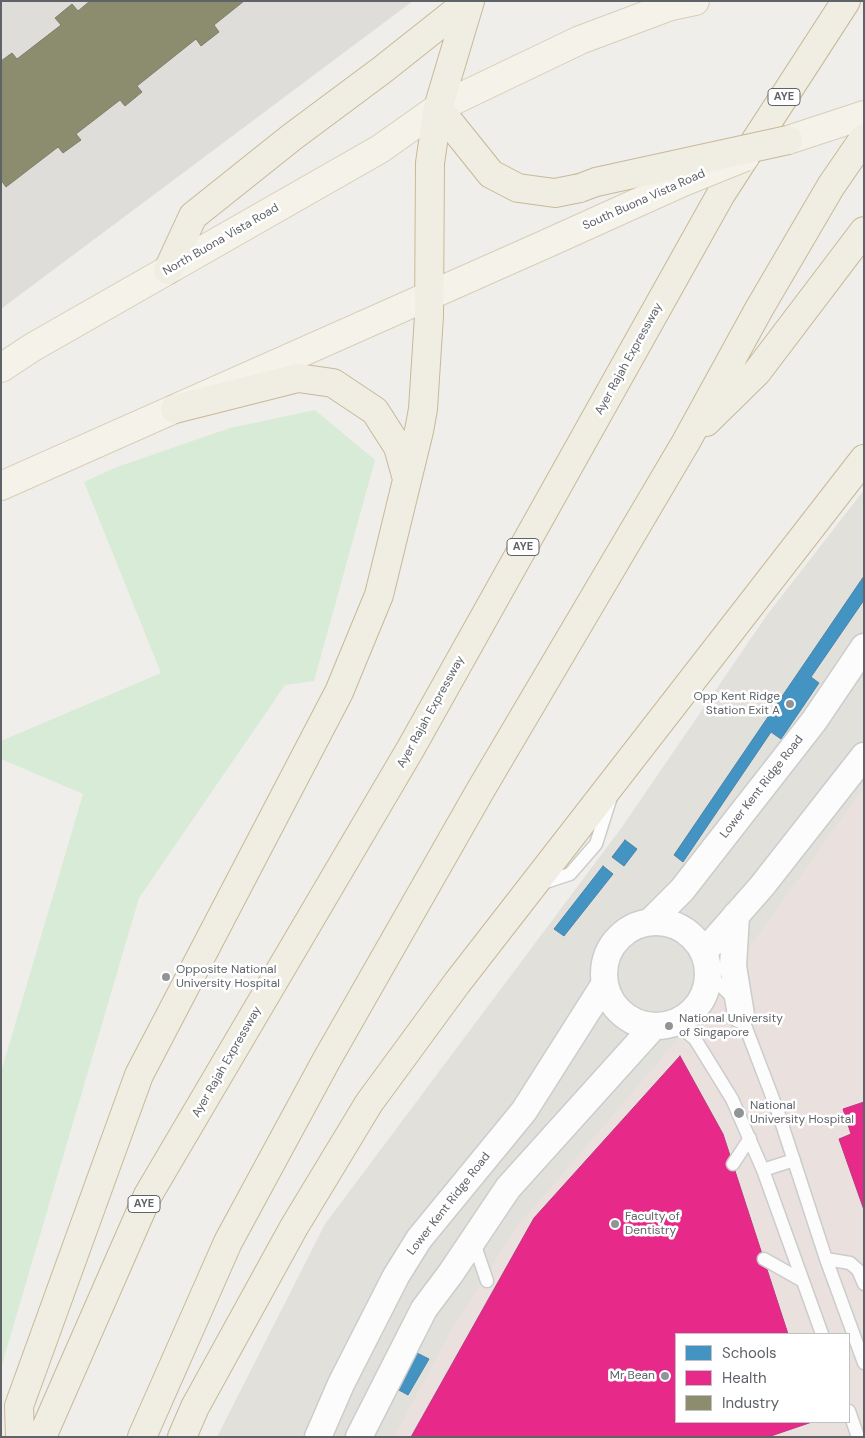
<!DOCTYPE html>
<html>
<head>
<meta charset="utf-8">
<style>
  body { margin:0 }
  #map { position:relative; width:865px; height:1438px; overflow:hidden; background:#efeeea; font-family:"DM Sans",sans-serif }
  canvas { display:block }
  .frame { position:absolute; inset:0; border:2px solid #5f6368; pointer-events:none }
  .legend { position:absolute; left:675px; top:1333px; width:175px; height:90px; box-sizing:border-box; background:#fff; border:1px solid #bfc1c3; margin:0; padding:6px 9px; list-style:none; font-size:15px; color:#5f6368 }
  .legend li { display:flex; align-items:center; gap:10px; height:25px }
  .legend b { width:25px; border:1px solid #bfc1c3 }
</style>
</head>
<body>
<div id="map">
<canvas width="865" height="1438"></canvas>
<div class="frame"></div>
<ul class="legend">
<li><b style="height:14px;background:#4393c3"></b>Schools</li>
<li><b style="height:14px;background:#e7298a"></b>Health</li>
<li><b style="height:14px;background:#8c8c6e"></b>Industry</li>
</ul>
</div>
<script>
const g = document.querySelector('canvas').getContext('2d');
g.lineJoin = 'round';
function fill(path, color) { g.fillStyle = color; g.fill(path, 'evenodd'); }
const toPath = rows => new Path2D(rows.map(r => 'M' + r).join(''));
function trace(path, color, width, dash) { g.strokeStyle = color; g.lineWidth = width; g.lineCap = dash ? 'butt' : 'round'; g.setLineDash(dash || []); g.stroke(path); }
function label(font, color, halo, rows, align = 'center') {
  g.font = font + ' "DM Sans",sans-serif'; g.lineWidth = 5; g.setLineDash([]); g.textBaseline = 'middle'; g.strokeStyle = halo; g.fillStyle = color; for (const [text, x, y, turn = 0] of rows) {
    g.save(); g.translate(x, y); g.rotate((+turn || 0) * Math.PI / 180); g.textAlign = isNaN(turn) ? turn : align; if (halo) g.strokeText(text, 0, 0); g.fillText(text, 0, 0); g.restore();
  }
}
const industrial = toPath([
  [1,1,413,1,1,309]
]);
const education = toPath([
  [864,490,864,1437,217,1437,325,1224,622,827,767,615],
  [676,1334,849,1334,849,1422,676,1422]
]);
const medical = toPath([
  [864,787,864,1437,394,1437,449,1334,515,1229,713,998],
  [676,1334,849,1334,849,1422,676,1422]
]);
const green = toPath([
  [315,410,375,460,314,681,285,685,139,898,1,1368,1,1072,83,794,1,759,1,741,161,673,84,482,117,467,230,428]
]);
const schools = toPath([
  [864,576,864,600,811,677,819,683,781,739,771,732,683,862,674,855,864,576],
  [625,840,637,849,624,866,612,857,625,840],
  [603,866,613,874,564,936,554,929,603,866],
  [417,1353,429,1359,408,1395,397,1389,417,1353]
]);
const health = toPath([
  [680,1056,723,1134,788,1334,676,1334,676,1422,812,1422,768,1437,411,1437,534,1218,680,1056],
  [864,1102,864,1210,839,1139,851,1134,843,1109,864,1102]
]);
const industry = toPath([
  [90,1,244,1,214,25,219,32,201,46,196,39,137,86,142,92,125,106,120,100,76,134,81,140,63,153,58,147,6,187,1,180,1,61,12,53,17,59,61,25,55,18,72,4,78,11,90,1]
]);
const lane = toPath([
  [540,884,570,874,596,844,610,800],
  [708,973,732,997,741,1015,778,1112,826,1259,864,1363],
  [675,1023,695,1039,732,1099,763,1170,822,1334],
  [733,1164,750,1138],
  [763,1170,794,1160],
  [473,1240,487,1281],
  [764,1259,803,1281],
  [826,1259,850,1263,858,1270,864,1284],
  [849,1411,858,1437]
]);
const street = toPath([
  [736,915,733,966,741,1015],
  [651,921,682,890,814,721,864,647],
  '604 974a52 52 0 1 1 104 0a52 52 0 1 1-104 0Z',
  [704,952,762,886,864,756],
  [318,1437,341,1384,396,1276,419,1239,524,1111,604,985],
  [359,1437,424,1309,451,1273,508,1188,654,1026]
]);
const primary = toPath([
  [788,140,864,115],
  [1,368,33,347,380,149,438,108,580,40,671,6,695,1],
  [1,486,548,243]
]);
const highway = toPath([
  [438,108,491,174,518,188,555,193,580,188],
  [168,270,193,216,292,137,382,70,469,1],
  [175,409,298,378,333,383,375,411,398,447,407,479],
  [706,422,757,372,864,231],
  [20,1437,19,1406,139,1075,339,692,379,595,419,431,423,409,429,316,430,163,438,108,470,1],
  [42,1437,148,1195,411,748,721,194,846,1],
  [142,1437,228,1242,326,1061,480,791,686,442,759,309,831,186,864,138],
  [182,1437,195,1407,294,1227,369,1103,457,983,864,459]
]);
const primaryBridge = toPath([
  [548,243,683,182,745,157]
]);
const highwayBridge = toPath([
  [580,188,596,182,788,140]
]);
const markers = [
  [790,704,5,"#919496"],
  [166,977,5,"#919496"],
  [669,1026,5,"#919496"],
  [739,1113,6,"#919496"],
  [615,1224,5,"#919496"],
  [665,1376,5,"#919496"]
];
const shields = [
  [784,97,32],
  [523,547,32],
  [144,1204,32]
];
const shieldNames = [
  ["AYE",784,97],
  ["AYE",523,547],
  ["AYE",144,1204]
];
const streetNames = [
  ["South Buona Vista Road",644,200,-24],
  ["North Buona Vista Road",221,240,-30],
  ["Ayer Rajah Expressway",629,359,-61],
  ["Ayer Rajah Expressway",431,712,-61],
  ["Lower Kent Ridge Road",762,787,-52],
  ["Ayer Rajah Expressway",227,1062,-60],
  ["Lower Kent Ridge Road",449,1204,-52]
];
const poiNames = [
  ["Opp Kent Ridge",780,697,"right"],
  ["Station Exit A",780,711,"right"],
  ["Opposite National",176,970],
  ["University Hospital",176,984],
  ["National University",679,1019],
  ["of Singapore",679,1033],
  ["National",750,1106],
  ["University Hospital",750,1120],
  ["Faculty of",625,1217],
  ["Dentistry",625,1231],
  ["Mr Bean",655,1376,"right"]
];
fill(industrial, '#dfddda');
fill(education, '#e2e0da');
fill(medical, '#eae0de');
fill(green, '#d8ebd6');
fill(schools, '#4393c3');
trace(schools, '#4b85a8', 1);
fill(health, '#e7298a');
trace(health, '#be3a80', 1);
fill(industry, '#8c8c6e');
trace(industry, '#7e806c', 1);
trace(lane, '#cbcccc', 15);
trace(street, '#cbcccc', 29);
trace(primary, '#d7ceb8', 30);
trace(highway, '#c8b996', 30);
trace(lane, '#fdfcfc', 12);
trace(street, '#fdfcfc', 26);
trace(primary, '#f4f2e9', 28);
trace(highway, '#f0ede3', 28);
trace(primaryBridge, '#d7ceb8', 30, []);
trace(highwayBridge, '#c8b996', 30, []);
trace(primaryBridge, '#f4f2e9', 28);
trace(highwayBridge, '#f0ede3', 28);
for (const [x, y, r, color] of markers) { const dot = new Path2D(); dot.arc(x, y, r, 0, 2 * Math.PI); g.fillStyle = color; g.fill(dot); trace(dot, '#fff', 2); }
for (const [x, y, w] of shields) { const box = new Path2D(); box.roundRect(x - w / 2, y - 8.5, w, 17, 4); g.fillStyle = '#fff'; g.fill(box); trace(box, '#5f6368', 1); }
label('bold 11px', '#5f6368', null, shieldNames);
label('12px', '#5f6368', '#fff', streetNames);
label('12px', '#5f6368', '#fff', poiNames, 'left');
</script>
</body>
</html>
